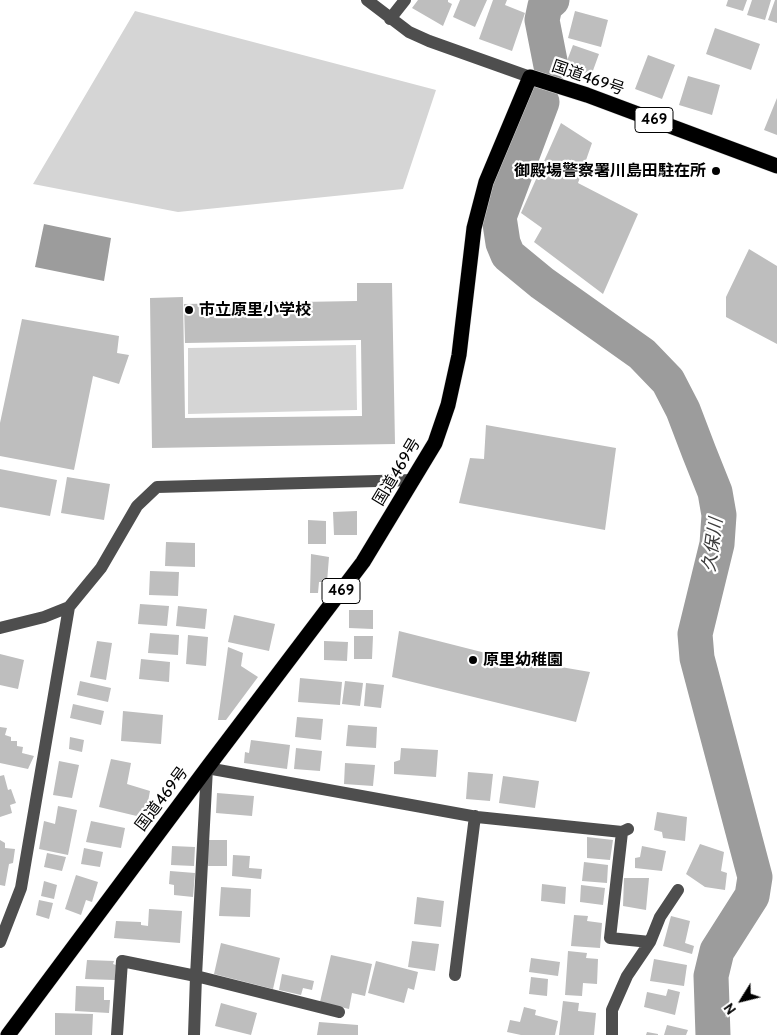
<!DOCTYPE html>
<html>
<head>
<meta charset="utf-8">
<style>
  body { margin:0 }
  #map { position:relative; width:777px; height:1035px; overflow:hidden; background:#fff; font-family:Cabin,sans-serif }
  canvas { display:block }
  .north { position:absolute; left:717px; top:975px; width:50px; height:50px; -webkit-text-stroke:4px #fff; paint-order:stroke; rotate:234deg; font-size:14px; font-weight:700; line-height:20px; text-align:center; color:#000 }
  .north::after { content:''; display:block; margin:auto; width:18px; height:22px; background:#000; clip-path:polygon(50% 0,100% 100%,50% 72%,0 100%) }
</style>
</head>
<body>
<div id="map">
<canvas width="777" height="1035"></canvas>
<div class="north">N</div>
</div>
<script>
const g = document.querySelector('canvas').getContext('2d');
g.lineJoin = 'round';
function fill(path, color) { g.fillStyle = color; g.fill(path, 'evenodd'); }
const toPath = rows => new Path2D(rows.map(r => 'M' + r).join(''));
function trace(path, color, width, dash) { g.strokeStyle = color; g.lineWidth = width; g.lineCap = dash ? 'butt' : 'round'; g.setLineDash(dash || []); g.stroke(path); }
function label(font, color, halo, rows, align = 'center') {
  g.font = font + ' Cabin,"Noto Sans JP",sans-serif'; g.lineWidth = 4.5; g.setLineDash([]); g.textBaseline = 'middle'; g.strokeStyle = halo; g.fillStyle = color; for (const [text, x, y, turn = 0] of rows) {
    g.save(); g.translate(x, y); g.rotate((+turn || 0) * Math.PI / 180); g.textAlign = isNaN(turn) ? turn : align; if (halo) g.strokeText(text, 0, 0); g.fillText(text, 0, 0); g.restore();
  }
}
const green = toPath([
  [135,11,436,90,403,189,178,212,33,184],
  [356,345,357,410,188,414,188,348]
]);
const water = toPath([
  [44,224,111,238,104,281,35,267]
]);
const river = toPath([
  [551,66,542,20,545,6,552,0],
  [542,102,499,217,503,243,508,255,542,283,642,354,668,381,683,410,699,452,715,492,719,515,717,544,695,634,697,658,755,877,752,896,717,951,711,976,713,1035]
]);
const building = toPath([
  [418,0,448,0,448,2,452,4,443,26,412,8],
  [460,0,487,0,475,27,453,17],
  [493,0,507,0,505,5,525,13,512,51,479,39],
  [728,0,747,0,743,11,726,6],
  [752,0,771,0,765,20,747,15],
  [775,0,777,0,777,23,768,20],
  [575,11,608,20,601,47,568,38],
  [715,28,760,44,751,70,706,54],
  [573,45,599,54,591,76,565,66],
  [648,55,675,65,662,99,635,89],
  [688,76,720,85,712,115,679,105],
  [777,98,777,135,764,130],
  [561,123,592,143,578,183,638,214,603,294,534,242,542,228,521,213],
  [749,249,777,266,777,344,726,317,726,297],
  [357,283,392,283,395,444,152,448,150,298,183,297,185,418,362,416,361,340,185,343,184,304,357,301],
  [22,319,119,336,117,353,129,355,119,384,93,376,74,470,0,456,0,423],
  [486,425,616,448,605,530,459,503,470,458,484,459],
  [0,469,57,480,50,516,0,507],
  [67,477,110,484,104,520,61,513],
  [357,511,357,535,334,535,333,512],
  [308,520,326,521,326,544,308,544],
  [166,542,195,543,195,567,165,566],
  [311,554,329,557,327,582,319,582,318,593,310,593],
  [150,571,179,572,178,596,149,595],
  [140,604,169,606,167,626,138,624],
  [178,606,207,609,205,629,176,626],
  [349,610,373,610,373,629,349,628],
  [234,615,275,624,269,651,228,642],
  [399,631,521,662,549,654,555,666,590,672,576,722,392,677],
  [150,633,179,635,178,655,148,653],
  [188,635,208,637,206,666,186,664],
  [354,636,373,636,372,659,354,659],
  [97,641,112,643,106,680,90,677],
  [324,641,348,642,347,661,324,660],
  [228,647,243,653,241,666,258,677,226,720,218,720],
  [0,654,24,660,18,689,0,685],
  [141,659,170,662,169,682,139,679],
  [300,678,342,682,340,705,298,702],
  [80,681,111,688,108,702,77,695],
  [345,681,363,683,360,706,342,704],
  [366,683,384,685,381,708,364,706],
  [73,704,104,711,101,725,70,718],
  [123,711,163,715,161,744,121,741],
  [297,717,323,719,321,740,295,737],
  [348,725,377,727,376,748,346,746],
  [0,727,7,728,5,735,11,737,11,741,17,741,17,746,23,747,22,753,34,756,28,769,0,763],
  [70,737,84,740,82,752,69,749],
  [251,740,290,745,287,769,244,763,245,752,249,753],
  [296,748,322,751,320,771,294,769],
  [401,748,438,750,436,777,394,774,394,762,400,760],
  [111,759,131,763,127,784,150,791,145,818,99,807],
  [59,761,79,765,72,798,53,795],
  [345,763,375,765,373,786,344,784],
  [468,772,493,774,490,801,466,799],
  [4,775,8,790,11,789,16,803,10,805,12,813,0,817,0,776],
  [503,776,539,781,535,808,499,803],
  [217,793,254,796,252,816,216,813],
  [58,806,77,810,68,855,39,849,44,821,55,824],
  [657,812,687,817,685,841,663,838,662,832,654,830],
  [91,821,125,828,121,848,86,842],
  [587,837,613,840,610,860,587,858],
  [0,840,5,843,5,848,15,849,13,863,9,864,5,886,0,885],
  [208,840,227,840,227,866,208,866],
  [700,844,724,852,721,871,727,873,725,890,705,887,686,874],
  [172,846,195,847,194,866,171,865],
  [642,846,666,851,662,871,635,868,635,858,640,857],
  [84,848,103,852,100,867,81,864],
  [47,853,66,857,62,871,44,867],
  [233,855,250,856,249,868,262,869,261,879,232,876],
  [584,862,608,865,607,883,582,881],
  [170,871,195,873,193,897,174,895,174,885,169,884],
  [76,875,98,882,92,902,86,900,81,915,65,909],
  [624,878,649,878,646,910,623,906],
  [44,881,57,885,54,899,41,896],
  [542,884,566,887,565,904,541,901],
  [581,885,605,888,603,905,580,902],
  [221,887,251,889,250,917,219,916],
  [417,897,444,901,441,927,414,924],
  [39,900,53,903,49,919,36,915],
  [149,909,182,911,180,943,114,938,116,921,141,922,141,925,148,926],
  [574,915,588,916,587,921,602,923,600,948,571,946],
  [671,916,690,921,685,943,694,946,692,954,663,946],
  [412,941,439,944,435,971,408,967],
  [221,943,280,958,273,989,214,974],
  [568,951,587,953,586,958,598,959,597,984,583,983,582,996,565,995],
  [331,955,372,964,365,996,352,993,349,1009,320,1002],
  [531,958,560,962,558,976,529,972],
  [654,959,687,965,684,986,650,981],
  [87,960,114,961,113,964,116,965,115,980,85,979],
  [376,961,418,972,414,990,408,988,404,1003,368,993],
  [282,974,314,981,312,990,303,988,301,995,279,990],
  [531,977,548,979,547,996,529,994],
  [76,986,104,987,104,1000,110,1000,109,1013,75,1011],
  [668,989,680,992,675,1015,644,1007,647,992,666,996],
  [563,1001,579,1003,578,1011,596,1013,594,1035,559,1035],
  [221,1003,257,1013,251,1035,215,1026],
  [524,1007,536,1010,535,1015,558,1021,555,1035,521,1035,507,1032,510,1020,520,1022],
  [55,1013,93,1014,92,1035,55,1035],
  [319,1022,358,1025,358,1035,317,1035],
  [667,1025,688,1030,686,1035,664,1035],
  [647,1032,658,1034,658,1035,646,1035]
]);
const minor = toPath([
  [367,0,409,32,429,41,530,77],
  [390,19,405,0],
  [0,628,44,617,69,607,101,568,137,506,157,487,414,480],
  [0,942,21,888,69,607],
  [650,942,660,917,678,890],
  [455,975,475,816],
  [117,1035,122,961,196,976,339,1012],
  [194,1035,196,976,207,768,477,817,622,832,628,829],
  [612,1035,612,1010,627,976,650,942,610,938,622,832]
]);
const highway = toPath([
  [8,1035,207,768,363,562,435,443,448,405,459,355,474,228,486,182,530,77,587,95,777,166]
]);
const markers = [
  [716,171,5,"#000"],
  [189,310,5,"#000"],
  [473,660,5,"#000"]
];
const shields = [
  [654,120,38],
  [341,591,38]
];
const shieldNames = [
  ["469",654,120],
  ["469",341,591]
];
const streetNames = [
  ["国道469号",588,78,19],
  ["国道469号",397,472,-59],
  ["国道469号",162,799,-53]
];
const poiNames = [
  ["御殿場警察署川島田駐在所",706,171,"right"],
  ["市立原里小学校",199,310],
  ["原里幼稚園",483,660]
];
const waterNames = [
  ["久保川",713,545,-82]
];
fill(green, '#d5d5d5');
fill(water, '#9c9c9c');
trace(river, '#9c9c9c', 35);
fill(building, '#bebebe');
trace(highway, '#dbdbdb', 16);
trace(minor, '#4e4e4e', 12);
trace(highway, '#000', 15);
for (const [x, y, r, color] of markers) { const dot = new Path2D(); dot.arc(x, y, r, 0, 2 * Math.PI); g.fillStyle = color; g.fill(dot); trace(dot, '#fff', 2); }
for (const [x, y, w] of shields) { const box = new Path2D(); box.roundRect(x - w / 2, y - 12.5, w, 25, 4); g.fillStyle = '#fff'; g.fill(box); trace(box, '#000', 1); }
label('bold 15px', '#000', null, shieldNames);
label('16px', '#000', '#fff', streetNames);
label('bold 16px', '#000', '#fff', poiNames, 'left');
label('italic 18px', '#3d3d3d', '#fff', waterNames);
</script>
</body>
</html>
